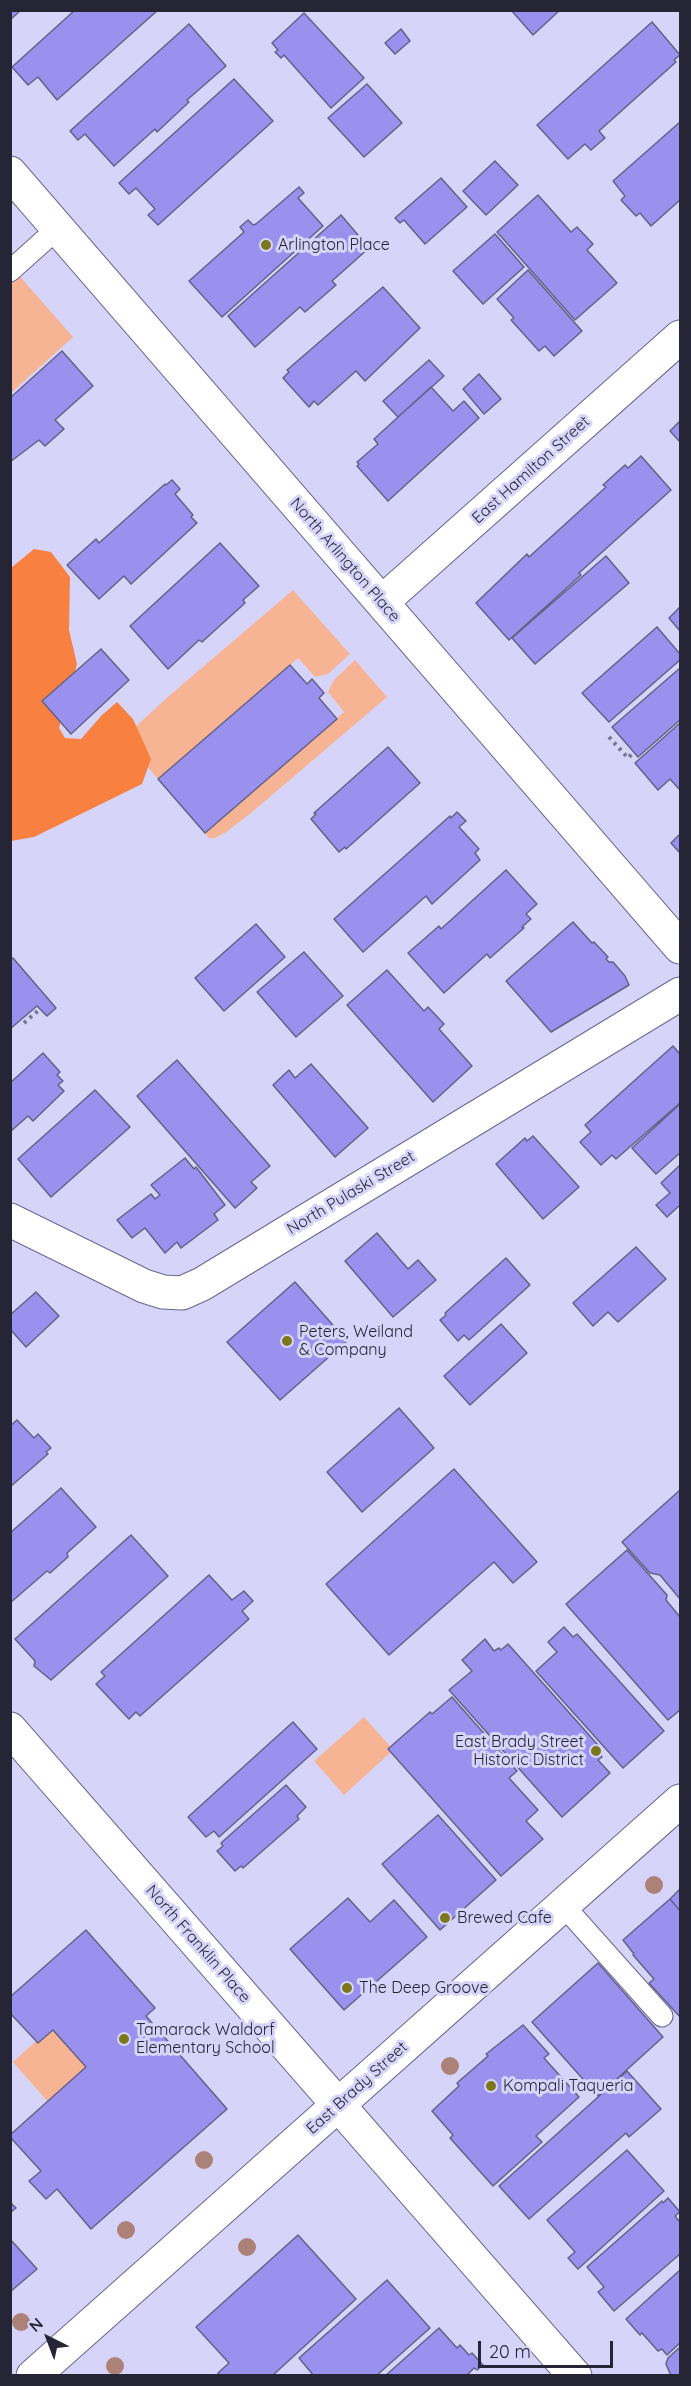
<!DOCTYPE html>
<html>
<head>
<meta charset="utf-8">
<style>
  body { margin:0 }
  #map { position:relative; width:691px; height:2386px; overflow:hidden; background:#d6d5f9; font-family:Quicksand,sans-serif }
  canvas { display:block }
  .frame { position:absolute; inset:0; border:12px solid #262536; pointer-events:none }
  .north { position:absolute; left:18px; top:2308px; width:60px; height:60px; -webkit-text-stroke:4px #d6d5f9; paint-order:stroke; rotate:318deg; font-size:16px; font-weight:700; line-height:24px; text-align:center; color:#262536 }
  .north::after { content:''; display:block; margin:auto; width:21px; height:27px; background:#262536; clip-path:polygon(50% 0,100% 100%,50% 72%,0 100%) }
  .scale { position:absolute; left:478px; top:2341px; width:135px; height:27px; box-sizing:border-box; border:3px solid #262536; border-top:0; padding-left:8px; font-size:18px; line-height:21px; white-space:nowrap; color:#262536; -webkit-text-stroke:4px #d6d5f9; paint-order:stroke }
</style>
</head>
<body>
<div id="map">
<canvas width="691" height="2386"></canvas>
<div class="frame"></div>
<div class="north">N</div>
<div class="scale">20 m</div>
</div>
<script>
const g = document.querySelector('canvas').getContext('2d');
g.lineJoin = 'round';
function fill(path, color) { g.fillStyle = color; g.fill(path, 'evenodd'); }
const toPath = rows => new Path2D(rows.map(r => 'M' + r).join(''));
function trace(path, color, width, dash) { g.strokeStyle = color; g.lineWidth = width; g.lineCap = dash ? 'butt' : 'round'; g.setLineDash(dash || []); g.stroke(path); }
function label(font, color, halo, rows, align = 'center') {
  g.font = font + ' Quicksand,sans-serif'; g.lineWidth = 6; g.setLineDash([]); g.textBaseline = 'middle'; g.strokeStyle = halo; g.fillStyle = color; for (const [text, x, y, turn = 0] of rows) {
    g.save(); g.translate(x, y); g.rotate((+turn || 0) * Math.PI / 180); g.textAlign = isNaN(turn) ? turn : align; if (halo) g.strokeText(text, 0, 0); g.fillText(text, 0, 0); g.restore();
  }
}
const green = toPath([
  [10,265,73,337,11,393,10,393],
  [293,590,350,654,328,674,315,677,298,658,158,779,123,738,170,695],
  [355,660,387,697,251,813,226,832,215,838,209,838,205,833,344,712,328,692,334,680],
  [364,1717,390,1746,388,1749,391,1752,344,1795,314,1761],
  [53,2030,86,2067,48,2102,13,2062,36,2041,38,2043]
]);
const forest = toPath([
  [34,549,51,552,70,577,69,630,77,664,59,728,65,738,81,739,102,715,117,702,133,719,151,759,142,784,34,837,11,841,11,568]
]);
const building = toPath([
  [10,10,21,10,10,20,10,10],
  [75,10,158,10,57,100,38,77,28,85,12,67,75,10],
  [511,10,560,10,533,35,511,10],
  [304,13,364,78,331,108,284,55,281,58,275,52,278,50,272,43,304,13],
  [652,22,680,55,674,60,676,62,599,131,605,138,591,150,585,144,568,159,537,125,652,22],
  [189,24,226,66,187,100,189,102,157,132,155,129,114,166,85,134,78,140,70,131,189,24],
  [401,29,410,41,395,54,385,43,401,29],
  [234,79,273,121,158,225,148,215,155,209,136,188,129,194,119,183,234,79],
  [367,84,402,123,364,157,328,118,367,84],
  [680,122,680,200,651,226,640,213,636,216,621,200,625,196,613,181,680,122],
  [495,161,518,185,486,215,463,191,495,161],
  [441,178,467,207,425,244,404,220,400,223,395,218,441,178],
  [299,187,304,193,298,198,323,226,222,317,189,281,244,232,240,227,248,220,253,225,256,224,299,187],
  [538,195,571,232,577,227,593,244,587,250,617,283,575,320,497,232,538,195],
  [341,215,369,248,332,281,336,285,305,312,300,307,255,347,228,316,341,215],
  [495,234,524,267,483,304,453,271,495,234],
  [528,270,582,331,554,356,545,346,539,351,511,320,514,318,497,299,528,270],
  [383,287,420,328,365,381,356,371,318,405,314,401,309,407,283,378,289,372,287,370,383,287],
  [62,351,93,386,55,420,64,429,45,446,39,440,10,462,10,398,62,351],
  [429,360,444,376,398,417,383,401,429,360],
  [479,374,501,399,484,414,463,389,479,374],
  [431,387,453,411,464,401,479,418,388,501,357,466,359,464,357,462,378,444,374,439,431,387],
  [680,421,680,442,670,431,680,421],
  [641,456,671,490,579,573,581,575,509,640,476,603,527,554,529,557,606,487,603,485,625,465,628,468,641,456],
  [172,480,180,489,175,494,193,515,191,517,197,523,131,584,124,576,99,599,67,565,96,539,99,543,165,484,166,485,172,480],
  [220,543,259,586,243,600,245,603,202,642,199,640,168,669,130,626,220,543],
  [606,556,629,583,535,664,512,638,606,556],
  [680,607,680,631,669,618,680,607],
  [657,627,680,654,680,660,609,722,582,693,657,627],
  [101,649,129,680,71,734,42,701,101,649],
  [290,665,307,684,312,679,324,693,319,698,337,719,205,833,158,779,290,665],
  [680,668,680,720,638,757,612,727,680,668],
  [680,723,680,787,679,789,670,779,658,790,635,763,680,723],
  [388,747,420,783,346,849,345,847,339,852,311,819,316,814,314,813,388,747],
  [457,812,466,821,459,827,479,849,475,853,480,860,432,904,426,896,363,952,334,919,450,816,451,818,457,812],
  [680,834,680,853,671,843,680,834],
  [506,870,537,904,526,914,531,919,522,927,524,928,490,958,487,954,444,993,408,953,439,926,441,929,506,870],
  [573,922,592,943,594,942,608,957,606,959,609,962,613,962,625,976,629,985,551,1032,506,981,573,922],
  [256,924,285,957,224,1011,195,978,256,924],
  [304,952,343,996,296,1037,257,992,304,952],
  [13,958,56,1008,47,1016,37,1006,10,1029,10,960,13,958],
  [387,970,424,1011,428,1007,444,1024,439,1029,472,1066,433,1102,347,1005,387,970],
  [673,1046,680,1054,680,1103,616,1159,612,1155,601,1165,580,1142,591,1132,585,1125,673,1046],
  [43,1053,60,1072,57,1075,63,1081,58,1085,64,1091,33,1121,28,1116,10,1132,10,1083,43,1053],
  [177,1060,270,1166,251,1182,257,1188,235,1208,137,1096,177,1060],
  [311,1064,368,1128,335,1157,273,1085,289,1070,295,1078,311,1064],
  [95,1090,130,1127,51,1197,18,1159,95,1090],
  [680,1104,680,1153,656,1174,632,1148,680,1104],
  [533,1136,579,1187,543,1219,496,1164,525,1138,527,1141,533,1136],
  [185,1158,194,1169,196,1167,225,1205,214,1214,218,1220,181,1248,177,1242,165,1253,145,1228,132,1238,117,1220,151,1194,155,1199,160,1195,151,1185,185,1158],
  [680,1165,680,1205,667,1217,656,1205,670,1193,661,1183,680,1165],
  [377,1233,408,1269,418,1260,436,1280,393,1317,345,1261,377,1233],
  [636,1247,666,1279,618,1322,608,1312,593,1326,573,1303,636,1247],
  [506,1258,530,1285,469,1340,464,1335,458,1341,440,1320,446,1315,445,1313,506,1258],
  [295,1282,347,1341,280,1400,227,1342,295,1282],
  [36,1292,59,1316,26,1347,10,1329,10,1315,36,1292],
  [501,1324,527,1353,470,1405,444,1376,501,1324],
  [399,1408,434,1448,362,1512,327,1472,399,1408],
  [17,1420,34,1438,38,1434,51,1448,46,1452,48,1454,10,1487,10,1426,17,1420],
  [454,1469,537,1562,513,1583,494,1562,389,1655,326,1584,454,1469],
  [61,1488,96,1527,67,1553,68,1557,50,1573,47,1571,10,1603,10,1533,61,1488],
  [680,1490,680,1599,660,1575,650,1573,622,1542,680,1490],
  [131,1535,168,1576,51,1680,34,1666,35,1661,15,1639,131,1535],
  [627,1550,667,1595,666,1600,680,1617,680,1710,668,1720,566,1604,627,1550],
  [209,1575,232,1600,244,1591,253,1601,242,1611,249,1619,140,1716,136,1712,129,1719,96,1684,105,1676,101,1672,209,1575],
  [564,1627,573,1637,577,1634,664,1731,623,1768,536,1671,557,1652,548,1642,564,1627],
  [485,1639,494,1651,499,1648,501,1650,508,1644,598,1745,595,1748,602,1757,598,1760,610,1773,562,1817,449,1690,472,1671,462,1660,485,1639],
  [452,1697,517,1771,509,1778,538,1810,526,1821,543,1839,501,1876,388,1749,430,1712,432,1714,452,1697],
  [293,1722,317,1749,219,1837,214,1831,206,1837,188,1817,293,1722],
  [286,1785,306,1807,297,1816,299,1819,243,1868,241,1866,235,1871,217,1851,223,1846,221,1843,286,1785],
  [438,1815,496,1880,440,1930,382,1864,438,1815],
  [680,1889,680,1911,670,1899,680,1889],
  [348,1898,370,1922,394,1900,427,1937,344,2010,290,1949,348,1898],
  [670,1899,680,1911,680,2017,649,1983,654,1979,633,1955,634,1954,623,1940,670,1899],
  [86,1930,155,2008,146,2016,227,2109,91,2229,57,2189,46,2199,29,2181,41,2171,10,2137,10,2135,86,2067,53,2030,38,2043,10,2013,10,1997,86,1930],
  [598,1963,663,2037,598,2096,532,2022,598,1963],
  [523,2025,549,2054,544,2058,579,2097,536,2136,542,2142,493,2186,450,2138,453,2135,432,2111,459,2086,457,2083,488,2056,486,2054,523,2025],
  [627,2071,661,2109,629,2137,626,2133,529,2219,499,2186,627,2071],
  [627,2150,664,2191,578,2269,568,2258,575,2252,547,2220,627,2150],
  [668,2198,680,2212,675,2216,679,2221,680,2219,680,2254,614,2311,598,2292,604,2287,587,2267,662,2201,663,2203,668,2198],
  [10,2202,16,2208,11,2212,10,2237,10,2202],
  [298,2235,356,2299,272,2376,220,2376,218,2373,229,2363,196,2327,298,2235],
  [10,2239,37,2269,10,2292,10,2239],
  [680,2270,680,2343,667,2355,662,2349,658,2351,642,2333,640,2335,626,2319,680,2270],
  [387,2280,430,2328,376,2376,314,2376,299,2358,387,2280],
  [439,2328,457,2348,460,2345,469,2355,472,2353,483,2365,477,2370,474,2368,466,2376,385,2376,439,2328],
  [680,2347,680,2376,671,2376,666,2364,668,2358,680,2347]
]);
const path = toPath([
  [609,737,628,758,634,752],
  [24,1023,40,1009]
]);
const service = toPath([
  [10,271,58,228],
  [563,1905,662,2016]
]);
const minor = toPath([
  [10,173,680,947],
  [382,602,680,337],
  [10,1220,144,1286,163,1292,182,1293,202,1284,680,994],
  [10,1729,575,2376]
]);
const secondary = toPath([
  [33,2376,680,1801]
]);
const trees = [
  [654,1885],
  [450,2066],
  [204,2160],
  [126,2230],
  [247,2247],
  [21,2322],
  [115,2366]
];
const markers = [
  [266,245,6,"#7b771c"],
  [287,1341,6,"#7b771c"],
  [596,1751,6,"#7b771c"],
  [445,1918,6,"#7b771c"],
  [347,1988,6,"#7b771c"],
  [124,2039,6,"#7b771c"],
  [491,2086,6,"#7b771c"]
];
const poiNames = [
  ["Arlington Place",278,245],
  ["Peters, Weiland",299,1332],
  ["& Company",299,1350],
  ["East Brady Street",584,1742,"right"],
  ["Historic District",584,1760,"right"],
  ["Brewed Cafe",457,1918],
  ["The Deep Groove",359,1988],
  ["Tamarack Waldorf",136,2030],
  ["Elementary School",136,2048],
  ["Kompali Taqueria",503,2086]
];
const streetNames = [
  ["East Hamilton Street",531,470,-42],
  ["North Arlington Place",345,560,49],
  ["North Pulaski Street",351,1193,-31],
  ["North Franklin Place",198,1944,49],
  ["East Brady Street",357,2088,-42]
];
fill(green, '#f7b495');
fill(forest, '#f88040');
fill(building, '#9991ed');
trace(building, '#636187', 1.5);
trace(service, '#69678e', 23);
trace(minor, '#69678e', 35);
trace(secondary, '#69678e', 35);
trace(path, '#77768f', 4, [3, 4.5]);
trace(service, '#fff', 21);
trace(minor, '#fff', 33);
trace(secondary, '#fff', 33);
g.fillStyle = '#ac8178';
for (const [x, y] of trees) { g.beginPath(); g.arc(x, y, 9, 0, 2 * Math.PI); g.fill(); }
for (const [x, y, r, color] of markers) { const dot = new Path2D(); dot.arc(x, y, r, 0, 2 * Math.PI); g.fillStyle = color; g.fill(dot); trace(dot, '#d6d5f9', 2); }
label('16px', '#262536', '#d6d5f9', poiNames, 'left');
label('16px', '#262536', '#d6d5f9', streetNames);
</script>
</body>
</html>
